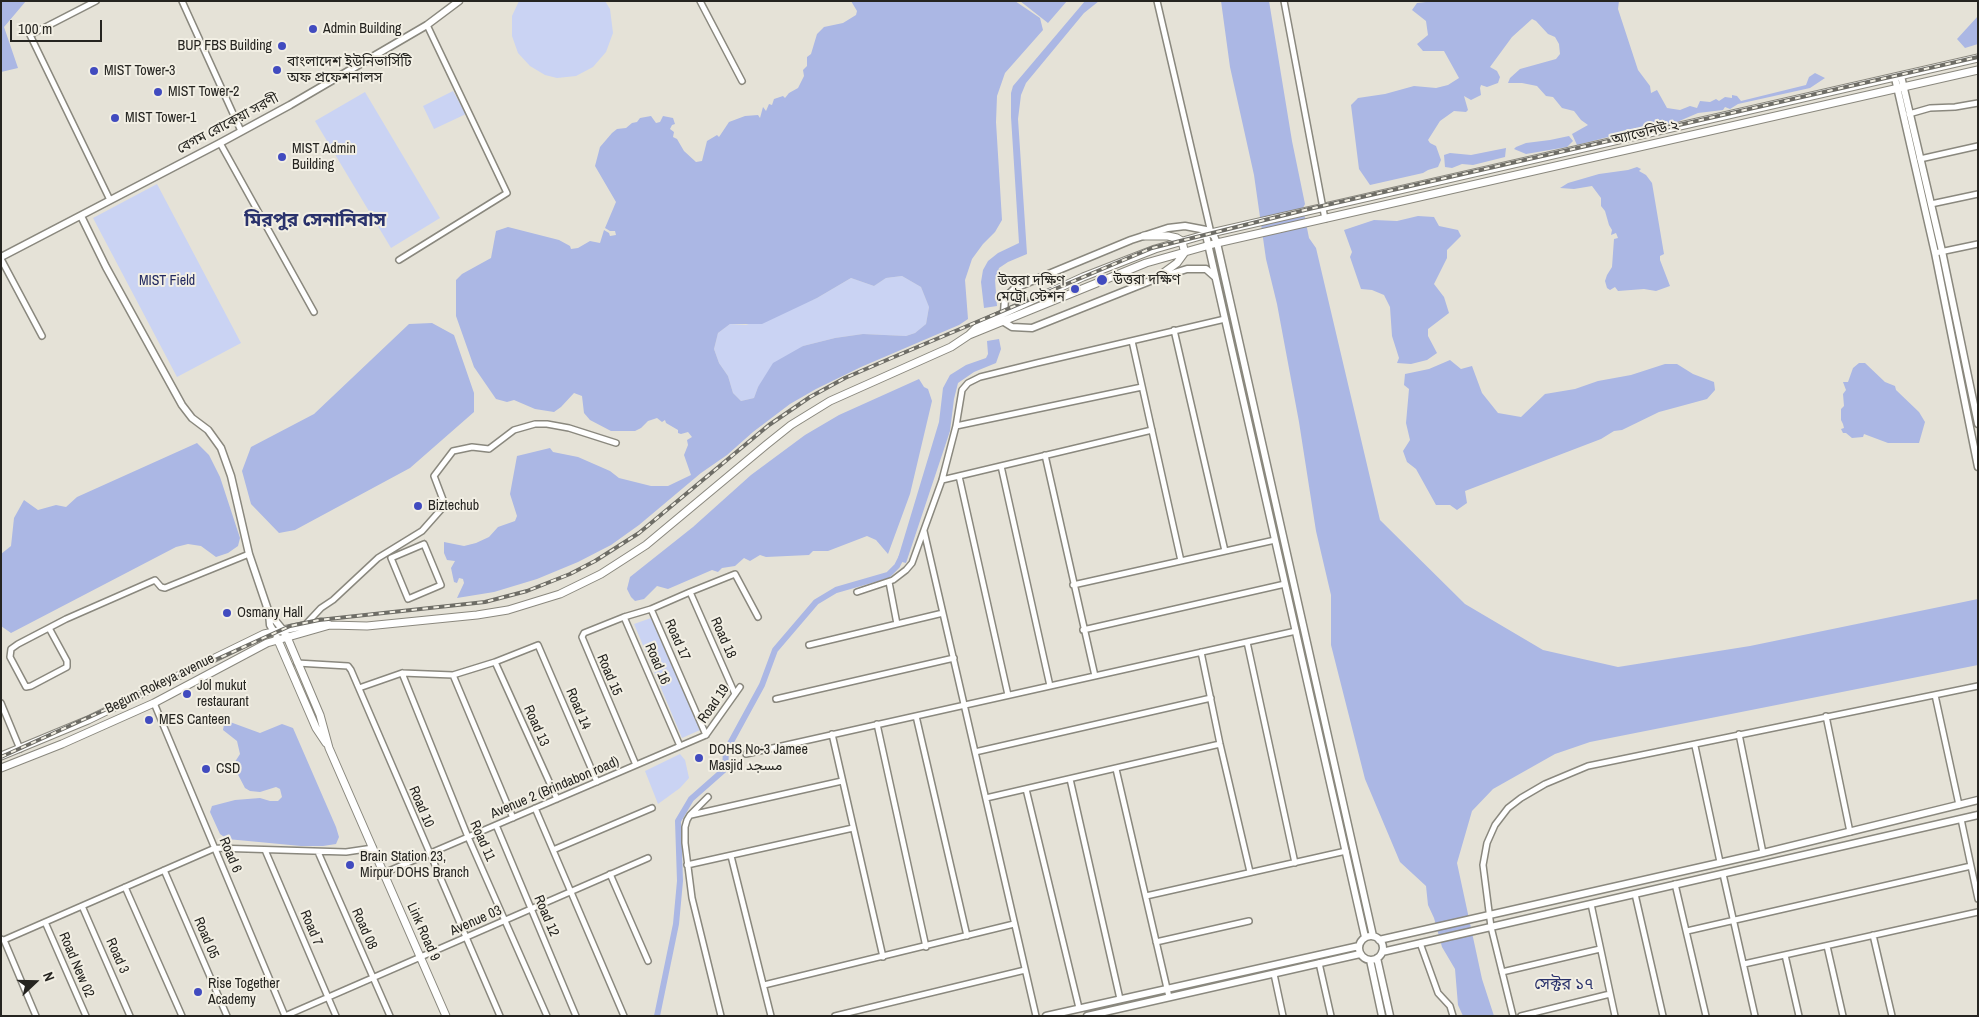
<!DOCTYPE html>
<html>
<head>
<meta charset="utf-8">
<style>
  body { margin:0 }
  #map { position:relative; width:1979px; height:1017px; overflow:hidden; background:#e5e2d7; font-family:"Archivo Narrow",sans-serif }
  canvas { display:block }
  .frame { position:absolute; inset:0; border:2px solid #252420; pointer-events:none }
  .north { position:absolute; left:10px; top:957px; width:50px; height:50px; -webkit-text-stroke:4px #f2efe4; paint-order:stroke; rotate:69deg; font-size:14px; font-weight:700; line-height:20px; text-align:center; color:#252420 }
  .north::after { content:''; display:block; margin:auto; width:18px; height:22px; background:#252420; clip-path:polygon(50% 0,100% 100%,50% 72%,0 100%) }
  .scale { position:absolute; left:10px; top:20px; width:92px; height:22px; box-sizing:border-box; border:2px solid #252420; border-top:0; padding-left:6px; font-size:15px; line-height:18px; white-space:nowrap; color:#252420; -webkit-text-stroke:4px #f2efe4; paint-order:stroke }
</style>
</head>
<body>
<div id="map">
<canvas width="1979" height="1017"></canvas>
<div class="frame"></div>
<div class="north">N</div>
<div class="scale">100 m</div>
</div>
<script>
const g = document.querySelector('canvas').getContext('2d');
g.lineJoin = 'round';
function fill(path, color) { g.fillStyle = color; g.fill(path, 'evenodd'); }
const toPath = rows => new Path2D(rows.map(r => 'M' + r).join(''));
function trace(path, color, width, dash) { g.strokeStyle = color; g.lineWidth = width; g.lineCap = dash ? 'butt' : 'round'; g.setLineDash(dash || []); g.stroke(path); }
function label(font, color, halo, rows, align = 'center') {
  g.font = font + ' "Archivo Narrow",Vazirmatn,"Noto Sans Bengali",sans-serif'; g.lineWidth = 4; g.setLineDash([]); g.textBaseline = 'middle'; g.strokeStyle = halo; g.fillStyle = color; for (const [text, x, y, turn = 0] of rows) {
    g.save(); g.translate(x, y); g.rotate((+turn || 0) * Math.PI / 180); g.textAlign = isNaN(turn) ? turn : align; if (halo) g.strokeText(text, 0, 0); g.fillText(text, 0, 0); g.restore();
  }
}
const green = toPath([
  [519,1,605,1,610,9,613,33,606,52,593,67,576,76,557,78,545,75,530,66,518,53,512,36,512,16],
  [453,91,466,114,434,129,423,106],
  [365,92,440,218,391,248,315,121],
  [157,184,241,343,177,377,93,218],
  [902,276,921,287,929,307,926,324,915,333,906,336,863,334,835,338,803,346,758,387,754,398,741,401,733,393,728,376,719,363,714,349,718,333,730,324,746,325,790,309,817,298,851,278,874,286,886,278],
  [651,618,700,730,682,738,634,624],
  [680,754,685,760,689,778,680,788,658,804,645,771]
]);
const water = toPath([
  [1,1,26,1,4,27,18,68,1,72],
  [851,1,1015,1,1040,18,1043,30,1005,73,997,96,996,122,1002,220,995,232,983,244,972,259,965,280,968,319,959,325,861,367,816,389,790,404,753,432,727,455,701,473,639,525,611,545,578,562,537,579,494,592,457,598,464,583,463,579,459,578,457,583,454,582,451,568,455,561,447,560,444,553,444,542,464,546,476,543,489,537,498,527,515,521,517,516,510,494,517,456,550,448,553,452,578,457,610,471,619,478,651,486,668,486,691,475,684,455,688,445,687,440,692,437,688,432,681,434,678,433,678,430,666,423,665,420,662,422,657,418,648,421,641,428,635,431,611,431,590,420,584,413,582,396,574,393,561,407,554,412,535,409,514,400,507,402,496,399,474,367,456,316,456,280,462,274,491,258,496,231,508,227,559,240,570,246,571,249,578,248,590,241,600,243,604,230,609,233,610,236,616,235,615,231,610,231,605,228,616,202,595,166,600,147,612,133,617,129,626,128,632,123,637,122,640,118,651,116,656,123,660,122,663,116,673,118,675,124,672,125,670,129,674,132,673,137,677,139,684,151,696,162,702,161,707,141,717,135,719,137,729,122,745,116,758,115,760,118,763,107,766,111,769,104,772,105,774,99,783,96,785,98,789,93,798,88,804,76,803,70,807,66,807,57,811,54,817,34,824,27,843,23,856,15,857,11],
  [902,276,921,287,929,307,926,324,915,333,906,336,863,334,835,338,803,346,773,363,758,387,754,398,741,401,733,393,728,376,719,363,714,349,718,333,730,324,762,324,817,298,851,278,874,286,886,278],
  [1020,1,1067,1,1048,23],
  [1085,1,1099,1,1084,13,1026,83,1021,95,1018,119,1027,254,1008,262,999,268,995,280,997,306,984,308,981,282,983,270,988,261,998,253,1019,243,1011,117,1011,93,1013,86],
  [1221,1,1269,1,1292,141,1305,204,1303,208,1309,238,1316,248,1380,520,1465,604,1543,650,1618,667,1750,646,1978,599,1978,665,1590,742,1555,754,1493,789,1472,811,1457,863,1482,979,1494,1016,1463,1016,1458,1005,1455,969,1442,947,1434,918,1428,905,1426,886,1400,862,1365,779,1331,645,1331,595,1316,531,1299,422,1277,304,1266,259,1254,175,1230,67],
  [1435,1,1619,1,1618,9,1638,70,1650,86,1651,93,1657,90,1667,108,1680,110,1690,106,1697,108,1700,101,1710,102,1716,99,1719,101,1725,97,1732,98,1732,95,1737,96,1741,101,1806,85,1809,77,1815,73,1825,78,1810,88,1738,104,1730,109,1725,107,1723,110,1698,113,1677,122,1643,128,1577,145,1572,134,1588,125,1581,120,1574,111,1562,108,1553,97,1546,96,1537,86,1522,83,1508,83,1510,78,1520,69,1556,59,1560,54,1559,44,1555,37,1548,34,1536,21,1532,19,1512,37,1490,67,1497,71,1500,77,1498,83,1487,87,1481,85,1480,88,1481,95,1471,100,1464,96,1468,110,1466,112,1454,111,1440,121,1428,140,1430,143,1436,146,1441,160,1438,167,1428,170,1423,173,1370,185,1359,169,1351,105,1358,98,1385,94,1414,86,1436,88,1448,85,1459,78,1444,51,1423,51,1417,44,1428,35,1426,21,1412,10,1417,3],
  [1978,16,1978,44,1965,48,1957,39],
  [1569,136,1573,141,1567,147,1526,154,1514,149,1516,147,1526,143,1550,140],
  [1506,148,1505,157,1473,165,1462,164,1452,168,1445,167,1444,155,1450,153,1471,155],
  [1637,167,1641,169,1639,171,1646,175,1652,183,1664,254,1660,256,1660,260,1670,286,1656,291,1644,289,1618,291,1615,287,1610,290,1607,288,1605,281,1607,275,1612,267,1614,239,1618,238,1616,233,1611,235,1612,230,1609,225,1605,211,1601,206,1601,198,1592,186,1574,189,1560,188,1568,183,1599,174,1628,170],
  [1418,216,1434,217,1439,226,1458,230,1461,236,1447,250,1447,258,1434,284,1444,297,1449,313,1428,329,1428,336,1437,353,1427,360,1411,364,1397,363,1399,358,1392,336,1390,307,1384,295,1372,290,1361,289,1350,257,1352,252,1344,230,1374,220,1397,221],
  [432,323,454,335,474,393,474,412,410,468,295,530,279,533,251,504,242,471,251,447,314,414,409,324],
  [999,339,1001,349,996,363,974,372,958,383,954,399,950,431,906,563,902,562,898,558,939,422,943,388,950,375,966,365,986,358,988,354,987,341],
  [1450,360,1461,369,1472,366,1482,393,1498,413,1521,417,1545,394,1575,389,1598,381,1631,375,1665,364,1677,364,1693,374,1714,382,1715,390,1707,399,1659,412,1622,430,1614,431,1601,439,1465,491,1467,503,1457,510,1450,505,1436,505,1416,469,1407,462,1403,451,1410,440,1406,423,1409,389,1404,385,1405,374,1429,369],
  [1859,363,1865,363,1885,382,1895,386,1896,390,1919,412,1925,422,1919,443,1888,443,1864,434,1863,437,1852,438,1846,433,1843,433,1841,429,1844,428,1843,424,1841,420,1841,409,1844,406,1843,394,1846,390,1843,382,1848,382,1853,368],
  [919,379,924,387,928,389,932,401,910,494,888,554,876,540,867,536,828,551,813,551,809,555,766,557,760,555,750,561,744,558,735,566,722,568,718,572,712,570,668,589,657,586,644,599,635,601,631,597,627,589,630,577,693,527,751,475,805,435,839,415],
  [197,443,209,455,220,477,240,538,238,546,228,553,216,557,201,546,188,544,176,547,11,633,1,626,1,554,11,546,14,518,24,500,38,510,56,505,66,507,77,497],
  [230,722,260,733,282,724,293,728,336,827,339,837,336,844,323,846,301,846,227,839,220,834,210,812,212,806,235,800,260,798,270,801,278,801,282,797,280,789,276,787,260,792,250,791,245,788,233,765,240,754,237,741,223,730,224,724]
]);
const canal = toPath([
  [657,1016,676,924,680,881,678,821,691,799,725,769,726,751,762,685,775,650,816,602,836,590,888,575,897,566,903,554]
]);
const minor = toPath([
  [96,1,30,35,110,200],
  [182,1,241,131],
  [700,1,742,81],
  [1157,1,1211,233],
  [1284,1,1325,219],
  [1909,114,1930,108,1955,107,1978,103],
  [220,143,314,312],
  [1920,159,1978,146],
  [1931,204,1978,194],
  [1935,253,1978,244],
  [1,259,42,336],
  [399,260,507,193,427,25],
  [1174,330,1225,551],
  [1132,341,1181,561],
  [956,426,1142,387],
  [1045,455,1095,676],
  [1001,466,1050,686],
  [959,476,1008,695],
  [942,480,1152,430],
  [924,531,1036,1016],
  [424,544,441,585,408,599,391,558,424,544],
  [889,582,897,624],
  [1073,585,1275,540],
  [690,592,735,694],
  [857,592,893,580,906,570,912,563,942,480,956,426,962,390,968,383,980,377,1037,363,1225,319],
  [651,609,624,617,680,746],
  [624,617,584,633,582,637,636,765],
  [306,624,321,608,333,600,378,558,422,531,445,505,434,476,453,451,472,447,489,449,514,430,535,424,547,424,569,428,616,443],
  [49,628,67,661,67,667,31,686,26,687,10,657,11,649,18,644,66,619,155,580,161,587,165,588,249,554],
  [1083,630,1285,584],
  [1247,642,1295,863],
  [809,645,943,613],
  [1201,652,1220,744,1250,872],
  [495,662,557,799],
  [297,663,348,666,351,670,500,1016],
  [402,673,468,837,547,1016],
  [453,675,513,818],
  [359,688,402,673,453,675,495,662,538,645,597,782],
  [1935,695,1959,805],
  [776,699,954,658],
  [1,703,20,749],
  [154,703,285,1016],
  [916,716,967,936],
  [1826,716,1850,832],
  [877,724,926,947],
  [832,734,883,957],
  [1739,734,1763,853],
  [706,735,651,609,690,592,735,574,758,617],
  [706,735,740,687],
  [1695,746,1720,862],
  [975,752,1211,698],
  [746,754,1296,631],
  [1116,769,1169,997],
  [1070,779,1120,999],
  [1026,789,1079,1008],
  [708,797,690,815,687,820,685,827,685,843,692,898,721,1016],
  [986,798,1220,744],
  [535,808,624,1016],
  [691,815,842,781],
  [1961,819,1978,899],
  [496,825,576,1016],
  [265,850,336,1016],
  [553,850,652,808],
  [318,852,390,1016],
  [731,856,771,1016],
  [687,865,853,828],
  [164,870,227,1016],
  [384,873,706,735],
  [610,874,648,961],
  [1723,874,1755,1016],
  [1675,884,1706,1016],
  [125,887,182,1016],
  [1635,894,1663,1016],
  [1146,896,1346,851],
  [1591,904,1615,1016],
  [82,906,130,1016],
  [45,922,86,1016],
  [1687,931,1971,866],
  [1873,935,1892,1016],
  [1,939,4,940,215,848,346,852,373,848],
  [4,940,36,1016],
  [1156,942,1249,921],
  [1420,943,1438,993,1450,1006,1453,1016],
  [1827,946,1843,1016],
  [1785,955,1799,1016],
  [1319,963,1331,1016],
  [1744,964,1978,912],
  [1502,972,1600,949],
  [1274,974,1283,1016],
  [764,985,1014,924],
  [285,1016,648,858],
  [835,1016,1025,970],
  [1513,1016,1491,927,1483,865,1487,843,1495,825,1508,808,1521,798,1545,784,1588,766,1978,686],
  [1521,1016,1610,994]
]);
const tertiary = toPath([
  [1901,76,1942,251,1978,424],
  [1895,78,1935,253,1978,467],
  [81,216,106,267,182,405,192,418,208,430,221,448,231,476,249,554,269,613,270,625,274,632],
  [1206,235,1365,937],
  [1,257,220,143,290,105,427,25,459,1],
  [1004,313,1005,298,1015,288,1131,240,1168,228,1185,226,1206,230,1214,236,1217,243,1373,936],
  [1004,322,1012,327,1032,328,1155,279,1187,269,1206,269,1215,277],
  [269,613,283,630],
  '1359 948a12 12 0 1 1 24 0a12 12 0 1 1-24 0Z',
  [1379,940,1763,853,1978,800],
  [1382,952,1978,815],
  [1377,958,1390,1016],
  [1370,960,1382,1016],
  [1046,1016,1359,946],
  [1087,1016,1360,954]
]);
const secondary = toPath([
  [1144,236,1168,236,1177,238,1182,241,1184,250,1185,252,1177,263,1155,279],
  [969,335,1146,263,1217,243,1978,70],
  [283,630,287,637,320,715,329,748,446,1016],
  [277,638,316,728,326,743],
  [1,756,88,720,264,634,321,622,330,625,367,626,477,615,508,610,560,594,601,574,646,545,766,445,791,425,830,401,951,347,969,335,980,324,1083,277,1155,249,1211,233,1978,58],
  [1,768,62,744,154,703,267,643,330,625]
]);
const rail = toPath([
  [1,757,290,626,319,620,485,602,527,591,570,574,595,561,639,533,769,425,810,397,845,378,889,359,1152,248,1309,209,1978,57]
]);
const markers = [
  [313,29,5,"#414bbf"],
  [282,46,5,"#414bbf"],
  [277,70,5,"#414bbf"],
  [94,71,5,"#414bbf"],
  [158,92,5,"#414bbf"],
  [115,118,5,"#414bbf"],
  [282,157,5,"#414bbf"],
  [1102,280,6,"#414bbf"],
  [1075,289,5,"#414bbf"],
  [418,506,5,"#414bbf"],
  [227,613,5,"#414bbf"],
  [187,694,5,"#414bbf"],
  [149,720,5,"#414bbf"],
  [699,758,5,"#414bbf"],
  [206,769,5,"#414bbf"],
  [350,865,5,"#414bbf"],
  [198,992,5,"#414bbf"]
];
const poiNames = [
  ["Admin Building",323,29],
  ["BUP FBS Building",272,46,"right"],
  ["বাংলাদেশ ইউনিভার্সিটি",287,62],
  ["অফ প্রফেশনালস",287,78],
  ["MIST Tower-3",104,71],
  ["MIST Tower-2",168,92],
  ["MIST Tower-1",125,118],
  ["MIST Admin",292,149],
  ["Building",292,165],
  ["উত্তরা দক্ষিণ",1113,280],
  ["উত্তরা দক্ষিণ",1065,281,"right"],
  ["মেট্রো স্টেশন",1065,297,"right"],
  ["Biztechub",428,506],
  ["Osmany Hall",237,613],
  ["Jol mukut",197,686],
  ["restaurant",197,702],
  ["MES Canteen",159,720],
  ["DOHS No-3 Jamee",709,750],
  ["Masjid مسجد",709,766],
  ["CSD",216,769],
  ["Brain Station 23,",360,857],
  ["Mirpur DOHS Branch",360,873],
  ["Rise Together",208,984],
  ["Academy",208,1000]
];
const streetNames = [
  ["বেগম রোকেয়া সরণী",228,124,-28],
  ["অ্যাভেনিউ ২",1645,133,-13],
  ["Road 18",723,638,66],
  ["Road 17",677,640,66],
  ["Road 16",657,664,67],
  ["Road 15",609,675,67],
  ["Begum Rokeya avenue",160,684,-26],
  ["Road 19",714,704,-55],
  ["Road 14",578,709,67],
  ["Road 13",536,726,66],
  ["Avenue 2 (Brindabon road)",555,788,-23],
  ["Road 10",421,807,67],
  ["Road 11",482,841,66],
  ["Road 6",230,855,67],
  ["Road 12",546,916,67],
  ["Avenue 03",476,921,-24],
  ["Road 7",311,928,67],
  ["Road 08",364,929,66],
  ["Link Road 9",423,932,66],
  ["Road 05",206,938,67],
  ["Road 3",117,956,66],
  ["Road New 02",76,965,67]
];
const parkNames = [
  ["MIST Field",167,281]
];
const quarterNames = [
  ["সেক্টর ১৭",1564,985]
];
const districtNames = [
  ["মিরপুর সেনানিবাস",315,221]
];
fill(green, '#cad3f3');
fill(water, '#abb7e4');
trace(canal, '#abb7e4', 6);
trace(minor, '#8a887e', 8);
trace(tertiary, '#8a887e', 9);
trace(secondary, '#8a887e', 9);
trace(minor, '#fff', 5);
trace(tertiary, '#fff', 6);
trace(secondary, '#fff', 7);
trace(rail, '#6e6d66', 4);
trace(rail, '#f2efe4', 2, [5.5]);
for (const [x, y, r, color] of markers) { const dot = new Path2D(); dot.arc(x, y, r, 0, 2 * Math.PI); g.fillStyle = color; g.fill(dot); trace(dot, '#f2efe4', 2); }
label('14px', '#252420', '#f2efe4', poiNames, 'left');
label('14px', '#252420', '#f2efe4', streetNames);
label('14px', '#22295f', '#f2efe4', parkNames);
label('16px', '#2a326c', '#f2efe4', quarterNames);
label('bold 19px', '#2a326c', '#f2efe4', districtNames);
</script>
</body>
</html>
